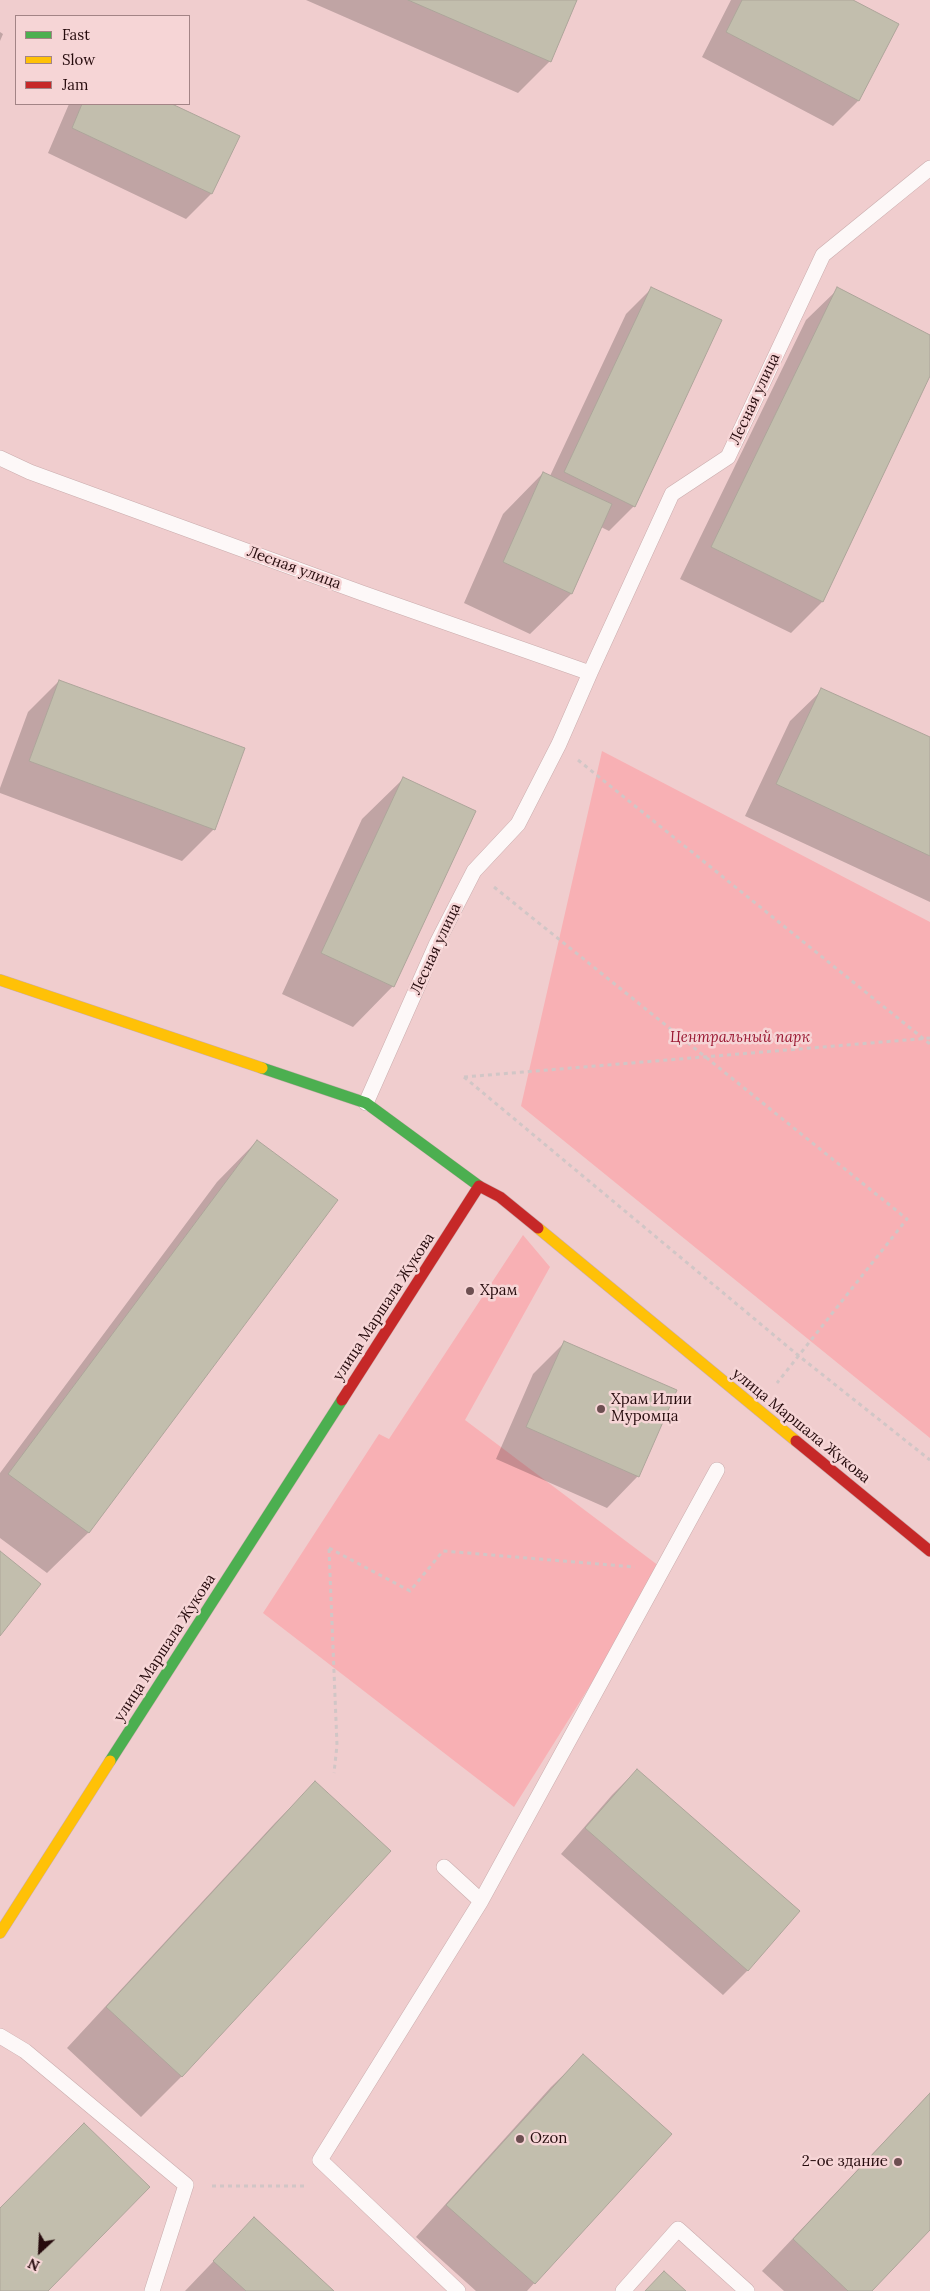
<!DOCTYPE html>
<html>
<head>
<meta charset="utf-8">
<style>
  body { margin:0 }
  #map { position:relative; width:930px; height:2291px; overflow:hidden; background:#f0cdce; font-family:Lora,serif }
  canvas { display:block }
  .legend { position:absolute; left:15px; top:15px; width:175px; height:90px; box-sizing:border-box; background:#f6d5d6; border:1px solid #a38486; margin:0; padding:6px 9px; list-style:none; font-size:15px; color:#260b0d }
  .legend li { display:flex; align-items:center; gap:10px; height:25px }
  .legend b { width:25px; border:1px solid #a38486 }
  .north { position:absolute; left:15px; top:2226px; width:50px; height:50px; -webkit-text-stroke:4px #f6d5d6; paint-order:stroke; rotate:205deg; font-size:14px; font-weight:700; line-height:20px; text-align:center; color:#260b0d }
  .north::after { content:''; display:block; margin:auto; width:18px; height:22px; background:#260b0d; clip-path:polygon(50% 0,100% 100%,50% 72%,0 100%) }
</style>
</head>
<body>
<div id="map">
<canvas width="930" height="2291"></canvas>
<ul class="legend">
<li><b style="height:6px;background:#4caf50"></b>Fast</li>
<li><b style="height:6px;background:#ffc107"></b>Slow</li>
<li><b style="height:6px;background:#c62828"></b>Jam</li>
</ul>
<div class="north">N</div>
</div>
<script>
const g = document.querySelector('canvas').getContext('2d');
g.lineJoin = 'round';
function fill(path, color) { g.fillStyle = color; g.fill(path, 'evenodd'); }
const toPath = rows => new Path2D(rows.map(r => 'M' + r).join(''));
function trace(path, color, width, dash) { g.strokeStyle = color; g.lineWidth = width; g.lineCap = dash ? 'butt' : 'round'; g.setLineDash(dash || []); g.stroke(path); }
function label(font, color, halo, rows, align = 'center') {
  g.font = font + ' Lora,serif'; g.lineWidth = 5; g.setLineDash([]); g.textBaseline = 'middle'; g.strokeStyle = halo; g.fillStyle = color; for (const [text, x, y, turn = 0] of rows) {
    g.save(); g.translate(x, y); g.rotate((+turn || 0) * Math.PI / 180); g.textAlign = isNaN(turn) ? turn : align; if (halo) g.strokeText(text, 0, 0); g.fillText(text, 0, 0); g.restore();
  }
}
const green = toPath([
  [602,751,930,922,930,1438,521,1106],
  [523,1235,550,1267,465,1420,663,1569,514,1807,263,1613,379,1434,389,1439]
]);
const shadow = toPath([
  [306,0,576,0,550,61,518,93],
  [731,0,850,0,898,25,858,101,833,126,702,57],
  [0,32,3,34,0,41],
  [69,104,169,104,238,137,211,194,186,219,48,153],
  [651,289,634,506,609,531,601,527,571,594,530,634,464,603,503,514,543,473,550,476,626,314],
  [838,289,930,336,930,373,822,602,791,633,680,579,806,320],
  [59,681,214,829,182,861,0,793,0,788,28,712],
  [822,690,930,739,930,902,745,816,790,721],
  [403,779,393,986,353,1027,282,994,362,819],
  [257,1141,336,1200,88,1533,47,1573,0,1538,0,1473,217,1182],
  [564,1343,638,1476,607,1508,496,1459,533,1374],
  [637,1770,748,1970,723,1995,561,1854,612,1795],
  [315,1783,389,1851,181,2077,141,2117,67,2048,275,1823],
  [583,2056,670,2134,527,2291,476,2291,416,2237,551,2087],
  [930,2093,930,2228,870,2291,784,2291,762,2271],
  [254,2219,332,2291,185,2291]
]);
const building = toPath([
  [408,0,577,0,551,62,408,0],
  [742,0,853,0,899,24,859,101,726,32,742,0],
  [82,104,172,104,240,136,212,194,72,128,82,104],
  [651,287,722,320,635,507,564,472,651,287],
  [837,287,930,335,930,376,823,602,711,547,837,287],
  [543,472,612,504,572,594,503,562,543,472],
  [59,680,245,748,215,830,29,761,59,680],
  [821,688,930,737,930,856,776,784,821,688],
  [403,777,476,811,394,987,321,953,403,777],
  [257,1140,338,1200,89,1533,8,1474,257,1140],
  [564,1341,677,1390,639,1477,526,1427,564,1341],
  [0,1551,41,1584,0,1636,0,1551],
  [637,1769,800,1911,748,1971,585,1828,637,1769],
  [315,1781,391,1851,182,2077,106,2007,315,1781],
  [583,2054,672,2134,535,2284,446,2205,583,2054],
  [930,2093,930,2230,872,2291,848,2291,793,2239,930,2093],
  [84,2123,150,2187,48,2291,0,2291,0,2208,84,2123],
  [254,2217,334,2291,246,2291,213,2261,254,2217],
  [664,2271,686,2291,645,2291,664,2271]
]);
const path = toPath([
  [578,760,930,1044],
  [494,887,907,1219,777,1383],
  [464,1077,799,1356,930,1460],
  [464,1077,930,1038],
  [329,1548,410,1591,443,1551,635,1567],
  [329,1549,337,1745,334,1773],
  [212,2186,308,2186]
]);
const lane = toPath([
  [0,458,30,472,362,593,590,673,559,744,518,824,474,871,436,945,366,1103],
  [590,673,672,494,728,457,823,255,930,168],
  [444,1867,481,1901,320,2160,458,2291],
  [481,1901,717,1470],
  [0,2036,25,2051,186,2185,152,2291],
  [623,2291,678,2229,747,2291]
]);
const fast = toPath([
  [262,1068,366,1103,479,1186],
  [110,1761,342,1400]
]);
const slow = toPath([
  [0,980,262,1068],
  [538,1228,796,1441],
  [0,1933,110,1761]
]);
const jam = toPath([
  [342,1400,479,1186,500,1197,538,1228],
  [796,1441,930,1551]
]);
const markers = [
  [470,1291,5,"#6d4f51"],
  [601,1409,5,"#6d4f51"],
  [520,2139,5,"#6d4f51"],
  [898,2162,5,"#6d4f51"]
];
const streetNames = [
  ["Лесная улица",755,399,-65],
  ["Лесная улица",294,568,20],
  ["Лесная улица",436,949,-65],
  ["улица Маршала Жукова",384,1307,-57],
  ["улица Маршала Жукова",801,1426,39],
  ["улица Маршала Жукова",165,1648,-57]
];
const parkNames = [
  ["Центральный парк",740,1038]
];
const poiNames = [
  ["Храм",480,1291],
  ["Храм Илии",611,1400],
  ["Муромца",611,1417],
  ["Ozon",530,2139],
  ["2-ое здание",888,2162,"right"]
];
fill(green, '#f8b0b4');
fill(shadow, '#0003');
fill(building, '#c2bead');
trace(building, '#ada59a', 1);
trace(lane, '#caacad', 16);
trace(fast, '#caacad', 12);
trace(slow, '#caacad', 12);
trace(jam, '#caacad', 12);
trace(path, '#d1c6c6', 3, [4, 4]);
trace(lane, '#fdf8f8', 15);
trace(fast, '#4caf50', 11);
trace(slow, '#ffc107', 11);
trace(jam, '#c62828', 11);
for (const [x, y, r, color] of markers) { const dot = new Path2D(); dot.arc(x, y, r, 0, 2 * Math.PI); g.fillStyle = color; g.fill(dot); trace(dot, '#f6d5d6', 2); }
label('15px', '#260b0d', '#f6d5d6', streetNames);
label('italic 15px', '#9a1933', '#f6d5d6', parkNames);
label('15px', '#260b0d', '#f6d5d6', poiNames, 'left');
</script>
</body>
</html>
